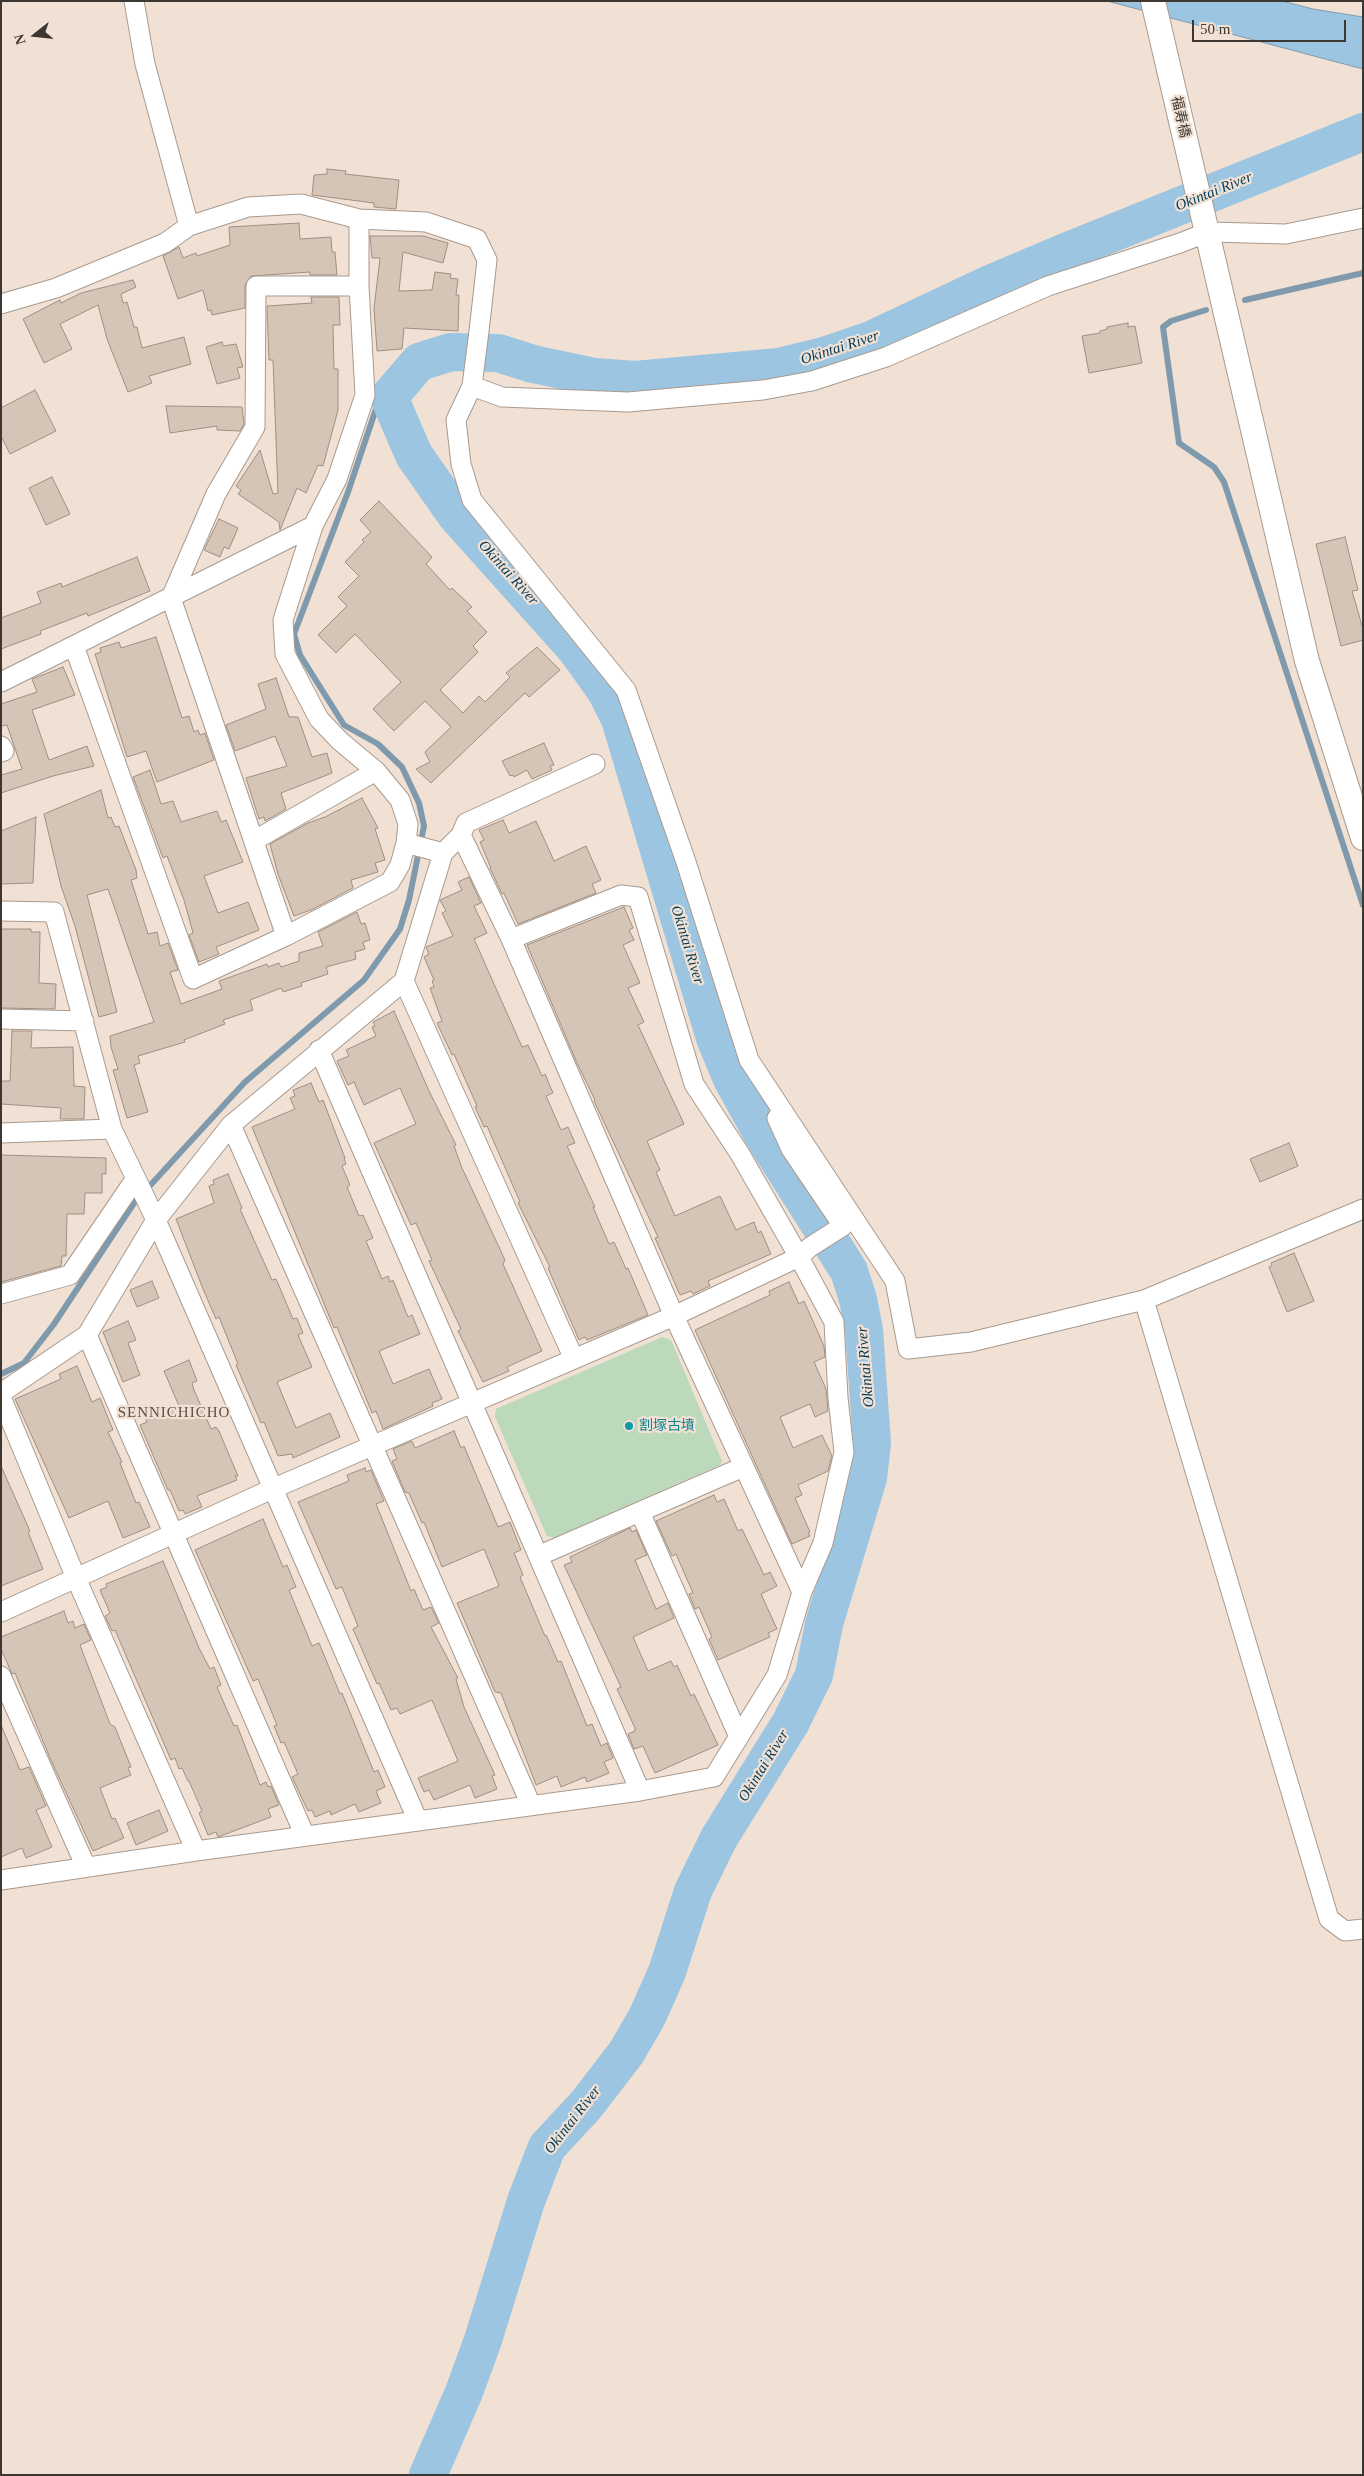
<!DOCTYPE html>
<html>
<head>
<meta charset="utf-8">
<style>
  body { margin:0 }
  #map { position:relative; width:1364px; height:2476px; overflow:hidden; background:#f1e1d4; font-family:"Times New Roman",serif }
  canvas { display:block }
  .frame { position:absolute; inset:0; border:2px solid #3d3732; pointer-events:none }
  .north { position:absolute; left:10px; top:10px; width:50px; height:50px; -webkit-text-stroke:4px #f1e1d4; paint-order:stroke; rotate:254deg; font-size:14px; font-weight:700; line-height:20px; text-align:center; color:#3d3732 }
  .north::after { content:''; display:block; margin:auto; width:18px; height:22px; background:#3d3732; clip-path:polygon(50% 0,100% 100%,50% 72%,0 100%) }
  .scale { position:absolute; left:1192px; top:20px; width:154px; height:22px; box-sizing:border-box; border:2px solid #3d3732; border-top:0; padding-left:6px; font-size:15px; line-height:18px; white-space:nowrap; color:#3d3732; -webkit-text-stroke:4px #f1e1d4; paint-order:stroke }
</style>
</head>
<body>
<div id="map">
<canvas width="1364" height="2476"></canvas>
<div class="frame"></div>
<div class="north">N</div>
<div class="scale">50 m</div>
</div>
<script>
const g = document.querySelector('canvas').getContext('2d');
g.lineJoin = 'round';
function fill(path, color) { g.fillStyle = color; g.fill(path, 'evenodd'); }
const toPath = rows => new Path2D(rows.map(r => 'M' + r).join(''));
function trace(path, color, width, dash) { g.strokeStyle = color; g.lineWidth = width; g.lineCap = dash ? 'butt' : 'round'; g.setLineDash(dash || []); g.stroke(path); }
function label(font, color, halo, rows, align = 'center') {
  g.font = font + ' "Times New Roman","Noto Sans JP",serif'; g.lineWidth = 4.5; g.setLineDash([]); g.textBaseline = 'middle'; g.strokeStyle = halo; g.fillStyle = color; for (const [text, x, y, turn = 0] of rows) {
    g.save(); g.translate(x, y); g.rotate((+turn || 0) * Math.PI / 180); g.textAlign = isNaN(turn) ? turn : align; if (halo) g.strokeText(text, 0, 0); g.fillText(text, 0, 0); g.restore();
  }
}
const green = toPath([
  [662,1337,671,1340,722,1461,720,1465,554,1538,547,1536,495,1417,496,1409]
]);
const water = toPath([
  [1107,1,1282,1,1313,9,1363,17,1363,69,1107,1]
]);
const stream = toPath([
  [1245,300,1363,273],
  [1206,310,1171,321,1163,327,1179,443,1214,467,1224,482,1363,905],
  [1,1374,24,1363,54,1324,134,1203,245,1082,364,980,400,929,409,900,424,826,419,803,402,767,378,744,344,725,300,655,294,634,348,492,377,406,389,397]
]);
const river = toPath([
  [428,2475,464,2392,483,2340,526,2201,547,2147,586,2105,626,2053,647,2017,667,1972,693,1891,719,1838,791,1722,814,1675,824,1624,868,1478,872,1443,864,1330,858,1299,849,1271,763,1135,732,1079,715,1038,620,719,606,691,576,649,456,515,414,455,389,397,419,362,451,352,498,353,533,364,595,377,635,380,779,367,824,356,871,340,990,284,1063,253,1363,132]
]);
const building = toPath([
  [327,169,346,171,345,174,399,180,396,209,374,207,374,203,312,195,314,175,327,174,327,169],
  [299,223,300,239,331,237,332,252,335,252,337,275,310,275,310,272,251,276,245,285,245,308,212,315,211,310,208,311,203,290,178,299,163,256,179,247,183,258,196,253,197,256,230,245,229,227,299,223],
  [370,236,423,236,448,243,443,263,403,252,399,291,432,290,435,272,451,274,450,278,458,279,456,295,459,295,458,331,404,328,402,349,377,351,374,308,380,258,372,258,370,236],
  [133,280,136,287,121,294,123,303,127,302,134,327,137,327,142,348,184,337,191,364,149,376,152,383,128,392,107,339,98,305,60,324,72,349,44,363,23,319,60,300,61,303,81,293,133,280],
  [311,297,339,297,340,325,333,325,334,369,338,369,338,410,323,466,318,465,306,493,297,488,280,530,279,522,238,494,241,490,236,486,260,450,273,494,278,493,273,360,269,360,267,306,312,303,311,297],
  [1128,323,1128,327,1135,326,1142,363,1089,373,1082,336,1100,333,1100,331,1107,329,1107,327,1128,323],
  [222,342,223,346,236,344,243,367,237,368,240,378,217,384,206,347,222,342],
  [35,390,56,431,10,454,1,436,1,408,35,390],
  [166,406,242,407,244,424,240,431,217,430,217,426,170,433,166,406],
  [52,477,70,514,46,525,29,488,52,477],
  [379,501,432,557,426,564,450,590,452,588,472,607,467,611,487,632,473,646,478,652,440,690,463,713,479,696,485,702,510,677,506,673,537,647,560,670,529,697,525,693,431,783,416,769,430,762,425,752,451,727,425,701,394,731,373,709,401,682,355,634,336,653,318,635,347,606,338,597,359,576,345,562,364,542,362,540,371,532,360,520,379,501],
  [219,519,238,528,229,549,224,547,220,557,204,550,219,519],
  [1345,537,1358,590,1352,591,1363,629,1363,640,1341,646,1316,544,1345,537],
  [137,557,150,591,88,616,87,613,40,631,41,634,1,649,1,618,41,603,37,592,61,583,62,587,137,557],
  [156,637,182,718,189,716,194,732,198,730,200,735,205,733,214,760,157,782,146,751,127,757,95,654,101,652,100,648,119,642,121,648,156,637],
  [63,667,75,695,32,710,49,760,87,746,94,766,53,776,1,793,1,775,22,769,7,725,1,726,1,704,37,692,32,679,63,667],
  [276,678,289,717,298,717,312,757,327,753,332,773,281,793,286,809,265,821,264,817,259,819,246,778,287,766,275,736,235,751,226,725,266,709,258,684,276,678],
  [544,743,554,765,550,766,552,770,532,779,527,770,514,777,513,775,510,776,502,761,544,743],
  [150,770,161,804,173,801,181,822,217,811,221,822,226,820,243,862,204,876,218,913,248,902,259,930,216,947,219,954,199,962,189,935,193,933,184,900,167,856,163,858,133,777,150,770],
  [101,790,108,818,111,817,115,827,119,826,136,870,137,878,131,880,148,934,157,932,160,946,168,943,178,970,170,972,181,1004,222,989,219,981,267,964,268,967,279,963,281,967,299,961,299,953,323,946,318,932,357,912,361,924,365,923,370,940,363,942,365,949,355,952,356,959,326,967,328,974,301,983,302,986,283,992,281,988,250,1000,253,1010,223,1020,225,1024,184,1040,185,1042,138,1056,140,1063,134,1065,148,1112,127,1118,113,1070,118,1069,111,1047,110,1036,154,1022,108,889,87,895,117,1012,99,1017,75,926,61,886,44,814,101,790],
  [362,798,378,828,375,829,385,860,375,863,378,872,351,880,353,888,311,910,294,916,278,874,270,844,308,823,325,817,362,798],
  [36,817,33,883,1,884,1,831,36,817],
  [503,820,509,833,536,821,554,861,586,846,601,880,592,884,596,893,518,924,504,893,502,894,490,868,491,868,480,842,484,840,479,830,503,820],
  [469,877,481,903,474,906,487,933,474,939,522,1047,528,1045,542,1076,545,1074,553,1093,546,1096,561,1130,568,1127,575,1143,567,1146,595,1207,593,1207,609,1244,614,1242,626,1269,628,1268,648,1315,587,1340,585,1337,579,1340,548,1268,550,1267,518,1203,520,1202,487,1126,484,1127,475,1107,477,1106,454,1054,452,1055,437,1023,442,1021,430,988,434,987,432,981,434,980,424,957,429,954,426,947,453,936,442,913,446,911,440,900,462,890,458,882,469,877],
  [624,907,633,928,629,930,634,940,623,945,640,983,628,988,644,1022,638,1025,684,1124,647,1141,660,1170,656,1172,675,1216,720,1196,736,1230,754,1222,758,1233,761,1231,771,1254,708,1281,710,1286,693,1294,691,1291,680,1295,655,1238,658,1237,594,1101,595,1100,577,1063,527,945,624,907],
  [1,929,31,929,31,932,40,932,39,983,56,984,55,1009,1,1008,1,929],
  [394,1011,429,1091,456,1145,454,1146,462,1168,505,1260,503,1264,542,1351,507,1367,509,1371,483,1382,458,1331,461,1329,429,1261,432,1260,416,1223,411,1225,374,1143,416,1124,400,1088,364,1105,354,1082,348,1085,337,1061,349,1056,346,1050,376,1036,372,1027,375,1026,373,1022,394,1011],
  [12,1031,32,1031,31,1048,73,1047,74,1086,85,1087,84,1119,60,1119,61,1108,1,1104,1,1081,10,1081,12,1031],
  [311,1083,319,1102,323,1100,345,1158,344,1158,346,1164,342,1166,350,1185,347,1187,359,1216,363,1215,373,1238,366,1241,382,1279,388,1276,390,1282,393,1280,408,1317,412,1315,420,1334,379,1351,393,1384,429,1369,442,1399,432,1403,433,1406,383,1429,376,1411,372,1413,337,1327,334,1328,252,1127,295,1109,290,1098,295,1096,293,1090,311,1083],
  [1289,1143,1298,1166,1260,1182,1250,1159,1289,1143],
  [1,1155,106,1158,106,1174,102,1174,102,1193,85,1193,84,1214,67,1214,66,1256,62,1256,61,1266,1,1282,1,1155],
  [228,1174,242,1208,240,1209,272,1280,276,1279,293,1319,297,1318,303,1333,298,1335,312,1367,277,1382,296,1428,330,1413,340,1437,293,1458,292,1454,278,1456,264,1422,261,1423,236,1365,238,1364,219,1317,216,1319,203,1289,176,1219,214,1203,209,1186,214,1184,213,1180,228,1174],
  [1294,1253,1314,1301,1287,1312,1269,1267,1272,1265,1271,1263,1294,1253],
  [152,1281,159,1298,137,1307,130,1290,152,1281],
  [789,1282,799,1304,804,1301,824,1346,825,1357,814,1362,826,1389,828,1411,815,1417,810,1404,780,1417,793,1448,822,1435,832,1456,828,1471,798,1485,802,1495,795,1498,810,1532,808,1533,810,1536,792,1544,695,1330,770,1295,769,1291,789,1282],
  [128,1321,136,1340,128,1343,140,1375,123,1382,103,1332,128,1321],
  [189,1360,197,1381,192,1383,194,1390,211,1429,216,1427,219,1431,238,1476,235,1476,237,1480,197,1496,202,1507,185,1514,183,1510,179,1511,170,1490,168,1490,140,1425,147,1422,146,1419,179,1406,164,1371,189,1360],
  [77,1366,92,1402,100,1398,113,1430,108,1432,122,1462,120,1463,136,1503,139,1502,150,1527,123,1538,108,1501,69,1518,15,1399,61,1379,59,1374,77,1366],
  [454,1431,461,1448,464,1446,498,1527,510,1522,521,1550,514,1553,523,1575,520,1577,545,1636,546,1635,558,1662,561,1661,587,1726,592,1724,601,1746,607,1743,613,1758,604,1762,609,1773,587,1782,585,1777,561,1787,557,1776,536,1785,501,1693,495,1692,457,1603,499,1586,484,1549,442,1567,424,1522,422,1523,409,1493,405,1492,392,1461,397,1459,393,1449,412,1441,415,1448,454,1431],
  [1,1466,30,1531,28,1532,43,1569,1,1586,1,1466],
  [365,1468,366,1472,371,1470,384,1501,376,1504,411,1591,414,1589,423,1610,431,1607,439,1623,431,1627,458,1678,456,1679,464,1707,495,1775,492,1776,497,1789,475,1798,470,1785,434,1800,429,1790,424,1792,418,1778,458,1761,432,1700,400,1714,397,1708,391,1710,379,1683,377,1684,353,1629,358,1626,342,1587,336,1589,298,1502,349,1481,347,1475,365,1468],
  [714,1495,717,1502,724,1499,738,1531,742,1529,764,1575,770,1572,777,1586,761,1594,777,1629,768,1633,770,1637,718,1660,709,1639,712,1637,699,1607,695,1609,689,1594,693,1593,676,1554,672,1556,656,1521,714,1495],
  [263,1519,283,1567,287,1565,296,1587,289,1590,312,1646,319,1643,340,1694,342,1693,374,1772,378,1770,385,1787,376,1791,381,1803,359,1812,355,1804,331,1815,330,1811,315,1817,312,1810,308,1811,292,1777,298,1774,284,1742,281,1743,274,1726,277,1725,258,1679,253,1681,195,1550,263,1519],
  [630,1528,632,1532,636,1530,647,1555,635,1560,656,1609,668,1603,674,1618,633,1637,648,1671,671,1661,674,1667,677,1665,691,1696,694,1694,718,1745,655,1773,643,1746,634,1749,628,1734,635,1731,635,1728,617,1689,621,1687,564,1565,572,1562,570,1557,630,1528],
  [163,1561,199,1648,210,1669,214,1667,221,1685,217,1687,234,1726,237,1725,260,1785,266,1782,268,1787,271,1786,279,1805,268,1809,271,1817,218,1837,216,1832,208,1835,199,1813,202,1811,189,1781,188,1781,182,1768,179,1769,175,1758,171,1760,115,1630,112,1631,105,1616,110,1613,100,1590,107,1587,106,1584,163,1561],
  [64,1611,68,1623,73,1621,75,1628,84,1624,91,1640,80,1645,110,1724,115,1727,131,1767,128,1768,131,1775,100,1788,112,1819,115,1818,124,1838,93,1851,50,1758,15,1673,12,1674,1,1649,1,1637,64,1611],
  [1,1725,20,1770,29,1767,46,1806,36,1810,52,1847,26,1858,22,1848,1,1857,1,1725],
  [159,1810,168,1831,136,1845,127,1823,159,1810]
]);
const minor = toPath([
  [134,1,145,64,189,226],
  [1,304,56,288,165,243,189,226,248,207,301,204,359,219,426,222,477,239,487,260,479,331,472,386,456,420,461,464,472,500,626,690,685,859,749,1060,895,1281,908,1349,971,1342,1144,1300,1363,1209],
  [472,386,502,397,628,402,763,390,812,381,886,357,1048,286,1180,243,1208,232,1286,234,1363,218],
  [74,646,193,979,286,936,390,882,400,865,406,843,408,824,400,800,376,771,340,741,319,719,285,654,283,620,313,526,337,479,365,395,359,286,359,219],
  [1,682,313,526],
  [1,746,4,751,1,752],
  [461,835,511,939,674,1316,802,1592],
  [255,840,376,771],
  [406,843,443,853],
  [1,911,54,912,112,1129,156,1220,418,1821],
  [286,936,171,598,216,494,255,427,256,286,359,286],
  [404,981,574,1359],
  [1,1019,84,1021],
  [319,1050,640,1791],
  [231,1125,531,1805],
  [1,1133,112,1129],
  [1,1294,70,1275,136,1178],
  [1144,1300,1329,1919,1345,1931,1363,1929],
  [87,1335,305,1836],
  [1,1393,87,1335,156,1220,231,1125,404,981,443,853,461,835,466,823,595,764],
  [1,1397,76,1578,196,1851],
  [640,1512,739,1737],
  [538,1556,743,1467],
  [1,1612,272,1489,674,1316,799,1257,810,1247,843,1226,791,1149,777,1118],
  [1,1676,86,1867],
  [1,1880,196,1851,640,1791,714,1777,777,1675,802,1592,823,1543,844,1452,838,1398,834,1322,799,1257,740,1154,694,1084,638,897,621,895,511,939]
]);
const tertiary = toPath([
  [1153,1,1307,661,1363,838]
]);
const markers = [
  [629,1426,5,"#0f9aa8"]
];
const streetNames = [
  ["福寿橋",1180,117,77]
];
const cultureNames = [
  ["割塚古墳",639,1426]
];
const waterNames = [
  ["Okintai River",1214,192,-22],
  ["Okintai River",840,348,-18],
  ["Okintai River",508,573,48],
  ["Okintai River",687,945,73],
  ["Okintai River",866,1367,-95],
  ["Okintai River",764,1766,-58],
  ["Okintai River",573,2120,-52]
];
const neighbourhoodNames = [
  ["SENNICHICHO",174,1413]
];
fill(green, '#bcd9bb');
fill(water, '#9cc5e2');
trace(water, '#809aad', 1);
trace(stream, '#809aad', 6);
trace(river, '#9cc5e2', 38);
fill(building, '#d4c5b7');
trace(building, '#9e8f83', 1);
trace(minor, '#a99a8e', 21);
trace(tertiary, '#a99a8e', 26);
trace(minor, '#fff', 19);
trace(tertiary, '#fff', 24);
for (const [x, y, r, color] of markers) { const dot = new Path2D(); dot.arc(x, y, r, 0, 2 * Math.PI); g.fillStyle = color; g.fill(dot); trace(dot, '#f1e1d4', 2); }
label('14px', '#3d3732', '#f1e1d4', streetNames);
label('14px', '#0d838f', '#f1e1d4', cultureNames, 'left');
label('italic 15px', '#033a56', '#f1e1d4', waterNames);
g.letterSpacing = '1px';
label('15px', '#5d5044', '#f1e1d4', neighbourhoodNames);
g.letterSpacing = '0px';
</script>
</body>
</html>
